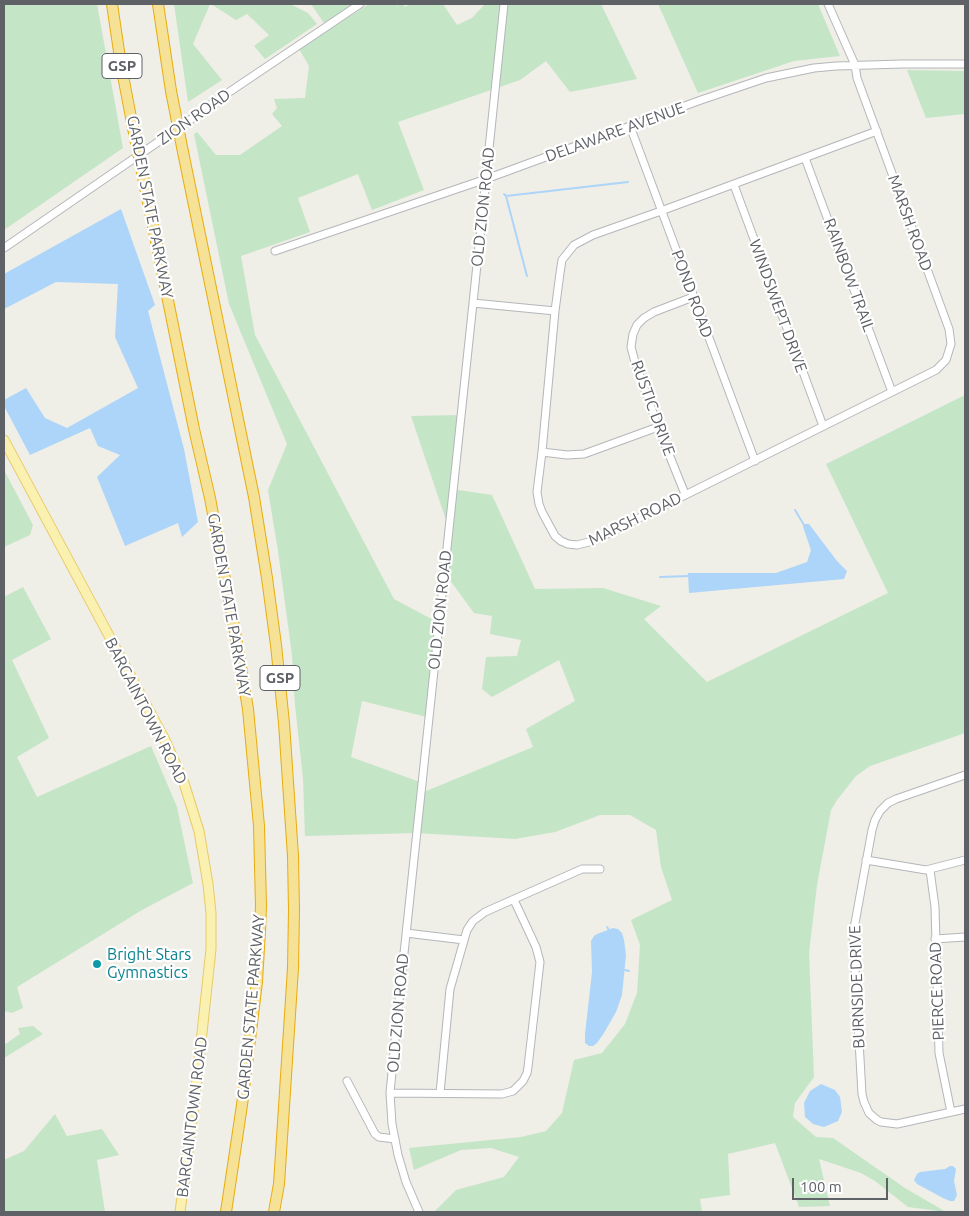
<!DOCTYPE html>
<html>
<head>
<meta charset="utf-8">
<style>
  body { margin:0 }
  #map { position:relative; width:969px; height:1216px; overflow:hidden; background:#efeee7; font-family:Ubuntu,sans-serif }
  canvas { display:block }
  .frame { position:absolute; inset:0; border:5px solid #5e6166; pointer-events:none }
  .scale { position:absolute; left:792px; top:1178px; width:96px; height:22px; box-sizing:border-box; border:2px solid #5e6166; border-top:0; padding-left:6px; font-size:15px; line-height:18px; white-space:nowrap; color:#5e6166; -webkit-text-stroke:4px #fff; paint-order:stroke }
</style>
</head>
<body>
<div id="map">
<canvas width="969" height="1216"></canvas>
<div class="frame"></div>
<div class="scale">100 m</div>
</div>
<script>
const g = document.querySelector('canvas').getContext('2d');
g.lineJoin = 'round';
function fill(path, color) { g.fillStyle = color; g.fill(path, 'evenodd'); }
const toPath = rows => new Path2D(rows.map(r => 'M' + r).join(''));
function trace(path, color, width, dash) { g.strokeStyle = color; g.lineWidth = width; g.lineCap = dash ? 'butt' : 'round'; g.setLineDash(dash || []); g.stroke(path); }
function label(font, color, halo, rows, align = 'center') {
  g.font = font + ' Ubuntu,sans-serif'; g.lineWidth = 4.5; g.setLineDash([]); g.textBaseline = 'middle'; g.strokeStyle = halo; g.fillStyle = color; for (const [text, x, y, turn = 0] of rows) {
    g.save(); g.translate(x, y); g.rotate((+turn || 0) * Math.PI / 180); g.textAlign = isNaN(turn) ? turn : align; if (halo) g.strokeText(text, 0, 0); g.fillText(text, 0, 0); g.restore();
  }
}
const green = toPath([
  [4,4,97,4,123,148,4,230],
  [174,4,210,4,193,44,222,80,188,102],
  [211,4,290,4,308,13,317,24,265,59,254,46,269,35,247,14,236,20],
  [311,4,360,4,326,26],
  [369,4,395,4,397,6,400,4,403,4,405,7,410,4,443,4,457,25,472,18,485,4,601,4,637,79,570,92,546,61,520,80,398,122,424,190,372,210,358,174,298,198,310,232,241,256,255,335,394,599,437,622,427,717,362,701,351,757,420,782,419,794,533,747,526,729,575,701,559,660,492,697,482,689,486,657,517,656,521,640,490,634,492,616,474,613,444,572,448,526,411,416,459,415,452,489,492,495,535,589,603,588,661,606,644,619,707,682,888,593,826,464,965,395,965,733,870,766,856,776,837,800,831,810,817,885,809,953,814,1077,795,1103,793,1117,816,1137,833,1138,905,1188,946,1212,908,1207,875,1181,861,1173,819,1159,830,1206,799,1207,775,1143,728,1154,730,1195,700,1199,702,1212,434,1212,456,1190,504,1177,519,1157,491,1148,461,1150,414,1170,409,1148,521,1137,546,1131,562,1113,574,1060,602,1053,625,1024,637,993,640,945,631,920,672,900,661,867,656,830,630,815,600,815,555,832,515,839,416,833,305,836,303,779,295,705,292,655,278,551,268,490,287,444,229,304,194,134,197,132,216,155,240,155,282,126,272,114,277,108,274,99,305,98,309,66,299,49],
  [658,4,818,4,840,56,794,61,698,93],
  [907,70,965,71,965,114,926,118],
  [4,470,33,525,30,535,4,547],
  [23,587,51,639,12,660,49,738,17,757,37,797,151,746,177,807,193,883,142,910,17,987,23,1008,12,1013,4,1011,4,597],
  [33,1026,43,1034,4,1058,4,1045,20,1034,18,1028],
  [55,1114,67,1136,102,1129,119,1155,97,1160,105,1212,4,1212,4,1160,24,1151]
]);
const water = toPath([
  [121,209,155,305,148,311,184,449,198,522,182,537,178,523,125,546,97,477,120,455,98,446,90,428,30,455,4,406,4,400,26,388,45,418,67,428,138,388,115,337,118,284,56,282,4,309,4,274],
  [804,524,809,524,837,561,847,571,844,579,689,593,688,573,776,573,807,562,811,550,803,527],
  [613,928,618,929,622,933,624,940,626,955,622,995,616,1012,604,1033,597,1043,593,1046,589,1046,585,1043,585,1034,592,972,591,941,594,936,597,934],
  [821,1084,835,1090,840,1097,842,1112,838,1121,824,1127,813,1124,805,1117,804,1103,810,1091],
  [950,1166,953,1166,956,1169,954,1181,957,1195,954,1201,950,1201,943,1198,917,1184,914,1180,917,1174,920,1172,945,1169]
]);
const stream = toPath([
  [504,194,506,196,527,276],
  [506,196,628,182],
  [795,510,804,525],
  [660,577,689,576],
  [607,927,609,930],
  [625,970,629,971]
]);
const minor = toPath([
  [828,4,855,65,857,78,949,329,951,344,946,360,936,370,593,541,577,545,568,544,561,541,555,536,542,512,539,504,537,492,542,452,555,311,560,273,562,260,574,245,593,235,661,211,877,131],
  [630,126,755,461],
  [805,158,892,392],
  [734,185,823,426],
  [4,248,203,111,210,105,360,4],
  [275,251,486,179,701,100,766,78,814,68,836,66,902,64,965,64],
  [473,303,555,311],
  [542,452,567,455,584,454,658,427],
  [685,494,658,427,635,362,631,347,633,334,637,325,644,318,654,312,693,297],
  [965,775,896,799,888,803,880,811,875,820,872,830,853,934,862,1094,864,1102,869,1113,877,1120,881,1122,897,1124,965,1109],
  [866,860,926,870,965,860],
  [930,870,935,907,939,1053,951,1112],
  [406,933,464,940],
  [935,939,965,937],
  [347,1081,375,1134,379,1137,395,1139],
  [390,1093,502,1094,513,1091,523,1081,527,1073,528,1067,540,962,536,947,514,900],
  [440,1093,450,989,467,930,473,921,485,912,582,869,600,869],
  [419,1212,406,1182,398,1155,392,1124,390,1093,398,1010,473,303,504,4]
]);
const major = toPath([
  [4,440,165,740,184,783,199,831,208,884,211,913,211,949,195,1098,180,1212]
]);
const highway = toPath([
  [112,4,121,65,133,128],
  [158,4,171,91],
  [183,152,254,497,267,578,276,645,284,723,293,856,294,910,293,968,279,1184,274,1212],
  [143,177,194,429,210,498,237,643,248,709,259,826,261,906,260,931,257,982,242,1105,226,1212]
]);
const highwayBridge = toPath([
  [171,91,183,152],
  [133,128,143,177]
]);
const markers = [
  [97,964,5,"#0f9aa8"]
];
const shields = [
  [122,66,40],
  [280,678,40]
];
const shieldNames = [
  ["GSP",122,66],
  ["GSP",280,678]
];
const streetNames = [
  ["ZION ROAD",194,117,-35],
  ["DELAWARE AVENUE",615,132,-20],
  ["GARDEN STATE PARKWAY",150,207,79],
  ["OLD ZION ROAD",483,207,-84],
  ["MARSH ROAD",910,223,70],
  ["RAINBOW TRAIL",849,275,70],
  ["POND ROAD",692,294,70],
  ["WINDSWEPT DRIVE",778,306,70],
  ["RUSTIC DRIVE",653,408,70],
  ["MARSH ROAD",635,519,-26],
  ["GARDEN STATE PARKWAY",229,605,80],
  ["OLD ZION ROAD",440,610,-84],
  ["BARGAINTOWN ROAD",146,711,63],
  ["BURNSIDE DRIVE",857,987,-92],
  ["PIERCE ROAD",937,991,-92],
  ["GARDEN STATE PARKWAY",251,1007,-85],
  ["OLD ZION ROAD",398,1013,-85],
  ["BARGAINTOWN ROAD",192,1117,-83]
];
const cultureNames = [
  ["Bright Stars",107,955],
  ["Gymnastics",107,973]
];
fill(green, '#c5e5c7');
fill(water, '#add5fa');
trace(stream, '#add5fa', 2);
trace(minor, '#b4b6ba', 9);
trace(major, '#e9ca66', 11);
trace(highway, '#e8ac0f', 12);
trace(minor, '#fff', 7);
trace(major, '#faf1b1', 9);
trace(highway, '#f6e297', 10);
trace(highwayBridge, '#e8ac0f', 12, []);
trace(highwayBridge, '#f6e297', 10);
for (const [x, y, r, color] of markers) { const dot = new Path2D(); dot.arc(x, y, r, 0, 2 * Math.PI); g.fillStyle = color; g.fill(dot); trace(dot, '#fff', 2); }
for (const [x, y, w] of shields) { const box = new Path2D(); box.roundRect(x - w / 2, y - 12.5, w, 25, 4); g.fillStyle = '#fff'; g.fill(box); trace(box, '#5e6166', 1); }
label('bold 15px', '#5e6166', null, shieldNames);
label('16px', '#5e6166', '#fff', streetNames);
label('16px', '#0d838f', '#fff', cultureNames, 'left');
</script>
</body>
</html>
